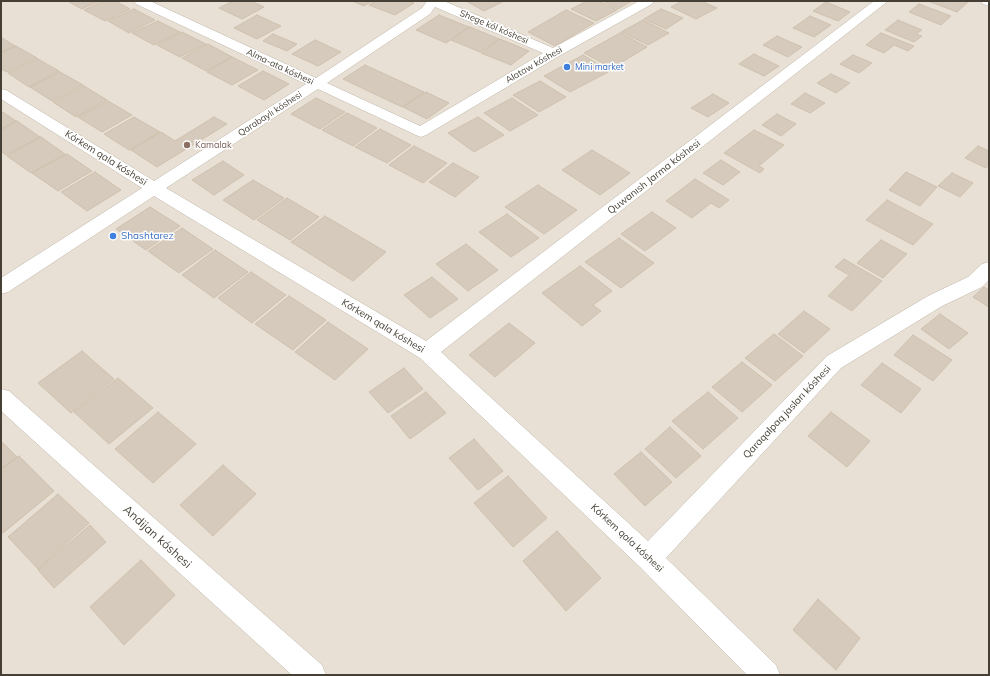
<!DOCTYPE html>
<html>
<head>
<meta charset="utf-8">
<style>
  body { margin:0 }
  #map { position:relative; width:990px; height:676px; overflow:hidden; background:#f3efe6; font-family:Mulish,sans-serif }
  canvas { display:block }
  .frame { position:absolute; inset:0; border:2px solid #463f35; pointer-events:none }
</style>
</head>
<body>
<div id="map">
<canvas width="990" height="676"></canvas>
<div class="frame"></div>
</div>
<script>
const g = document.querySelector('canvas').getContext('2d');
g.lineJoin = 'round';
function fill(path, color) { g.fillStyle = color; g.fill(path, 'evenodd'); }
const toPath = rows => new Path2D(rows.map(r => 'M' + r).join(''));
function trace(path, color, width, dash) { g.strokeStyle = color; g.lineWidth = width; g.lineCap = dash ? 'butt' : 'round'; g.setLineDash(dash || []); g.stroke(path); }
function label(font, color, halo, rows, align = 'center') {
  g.font = font + ' Mulish,sans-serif'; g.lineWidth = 3; g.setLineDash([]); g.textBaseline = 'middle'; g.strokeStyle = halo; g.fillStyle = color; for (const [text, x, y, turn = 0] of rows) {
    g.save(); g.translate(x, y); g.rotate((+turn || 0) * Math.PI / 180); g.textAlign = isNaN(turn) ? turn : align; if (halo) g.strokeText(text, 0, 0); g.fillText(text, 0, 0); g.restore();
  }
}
const residential = toPath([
  [1,1,989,1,989,675,1,675]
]);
const building = toPath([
  [67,1,100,1,82,9,67,1],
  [104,1,115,1,130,9,105,21,84,10,104,1],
  [233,1,251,1,264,7,242,19,219,8,233,1],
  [352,1,372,1,364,6,352,1],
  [375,1,409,1,414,3,395,15,369,5,375,1],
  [466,1,504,1,484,11,466,1],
  [587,1,599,1,617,10,596,21,571,9,587,1],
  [603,1,632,1,618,9,603,1],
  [682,1,701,1,717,8,696,19,671,7,682,1],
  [928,1,969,1,957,12,928,1],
  [826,2,850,12,838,21,813,11,826,2],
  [919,4,951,16,941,25,909,12,919,4],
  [134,9,155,20,129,33,108,21,134,9],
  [661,9,683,18,666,29,644,19,661,9],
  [566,10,594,23,555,46,528,32,566,10],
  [257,15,281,26,257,39,234,28,257,15],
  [439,15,469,27,446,43,416,30,439,15],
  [810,16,831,25,814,37,793,28,810,16],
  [643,20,669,33,648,45,621,32,643,20],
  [898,20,922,30,916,34,922,36,914,42,885,30,898,20],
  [158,21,180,32,154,45,132,33,158,21],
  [470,27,499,39,480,52,451,40,470,27],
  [182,32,206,44,180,57,157,45,182,32],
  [620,33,647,47,612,68,584,53,620,33],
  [881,33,914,46,908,51,894,45,884,53,866,45,881,33],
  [273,34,297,44,287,51,263,41,273,34],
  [777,36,802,47,788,57,763,45,777,36],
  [1,37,15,46,1,52,1,37],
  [500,39,529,51,511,65,481,53,500,39],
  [315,40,341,52,318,66,292,54,315,40],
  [208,44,232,57,206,71,182,58,208,44],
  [16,46,37,58,7,72,1,69,1,53,16,46],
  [754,54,779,66,764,76,739,64,754,54],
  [583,55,610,71,570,92,544,76,583,55],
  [853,55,872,63,859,73,840,64,853,55],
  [232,57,258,70,232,85,207,72,232,57],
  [38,59,59,71,29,87,8,73,38,59],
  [365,65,424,92,402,107,343,79,365,65],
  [263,71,289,84,264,100,238,86,263,71],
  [60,72,83,85,52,101,30,87,60,72],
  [831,74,850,83,836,93,817,83,831,74],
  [540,81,566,97,539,112,513,95,540,81],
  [84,86,107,100,76,117,53,102,84,86],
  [426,92,449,103,427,119,403,107,426,92],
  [805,93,825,103,810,113,791,104,805,93],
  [713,94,729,103,708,117,691,108,713,94],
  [316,98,345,112,320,129,291,114,316,98],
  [512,98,538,115,510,131,484,113,512,98],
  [108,101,132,115,102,132,78,117,108,101],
  [1,111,16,121,1,129,1,111],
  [347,113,377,128,353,146,322,130,347,113],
  [777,114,796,124,781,136,762,125,777,114],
  [134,117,160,132,129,150,104,134,134,117],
  [214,117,227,124,157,167,131,150,161,132,175,141,214,117],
  [478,117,504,135,474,152,448,133,478,117],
  [17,121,40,137,6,155,1,151,1,130,17,121],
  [380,129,411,145,387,163,355,147,380,129],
  [754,130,784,145,759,166,764,169,760,173,724,153,754,130],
  [41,137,65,154,31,173,7,156,41,137],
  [414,146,447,163,423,183,389,165,414,146],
  [978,146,989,151,989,165,986,168,965,158,978,146],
  [592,150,630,173,600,195,562,170,592,150],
  [67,154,92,171,58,191,32,173,67,154],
  [721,160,740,172,723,185,703,173,721,160],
  [223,161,244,175,214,195,192,180,223,161],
  [453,163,479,177,455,197,429,182,453,163],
  [95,172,121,190,87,211,61,192,95,172],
  [906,172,937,187,920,206,889,190,906,172],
  [952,173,973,183,960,197,938,186,952,173],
  [695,179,729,200,719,208,711,203,692,218,666,201,695,179],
  [253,180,284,198,254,220,223,200,253,180],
  [538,185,577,210,544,234,505,207,538,185],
  [287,198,319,217,290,240,257,220,287,198],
  [887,200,933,224,913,245,866,220,887,200],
  [150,207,180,226,146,250,116,229,150,207],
  [652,212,676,228,645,251,621,234,652,212],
  [507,214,539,238,511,257,479,232,507,214],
  [325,216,386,252,353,281,291,242,325,216],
  [182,228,213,249,179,273,148,251,182,228],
  [619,238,654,263,621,288,585,262,619,238],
  [881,240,907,254,883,278,857,263,881,240],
  [466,244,498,270,468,291,436,264,466,244],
  [215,250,248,272,214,298,182,275,215,250],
  [844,259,882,281,852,311,828,296,849,275,835,267,844,259],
  [580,266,612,291,593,305,601,311,582,326,542,293,580,266],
  [251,272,286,295,252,323,218,298,251,272],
  [432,277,458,299,430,318,404,295,432,277],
  [984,287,989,290,989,307,973,297,984,287],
  [289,296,326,320,293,350,255,324,289,296],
  [804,311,830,329,804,353,778,334,804,311],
  [940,314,968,333,949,349,921,329,940,314],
  [328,322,368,349,335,380,295,352,328,322],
  [509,323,535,343,495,377,469,355,509,323],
  [774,334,803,356,775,381,745,358,774,334],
  [913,335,952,360,933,381,894,355,913,335],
  [82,351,114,379,71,413,38,383,82,351],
  [742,362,772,385,742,412,712,387,742,362],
  [882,363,921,389,901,413,861,385,882,363],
  [404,368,423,389,388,413,369,392,404,368],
  [118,378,153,408,109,444,74,412,118,378],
  [426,392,446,413,410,439,391,416,426,392],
  [708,392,738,418,703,449,672,421,708,392],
  [158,412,196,444,153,483,115,449,158,412],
  [831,412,870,441,847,467,808,436,831,412],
  [670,427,701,456,676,478,645,449,670,427],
  [474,439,503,471,478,490,449,458,474,439],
  [1,441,17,457,1,469,1,441],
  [641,452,672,482,645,506,614,474,641,452],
  [19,456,54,491,3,533,1,532,1,470,19,456],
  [223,465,256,494,213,536,180,505,223,465],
  [508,476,547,518,513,547,474,503,508,476],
  [58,494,89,523,38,569,8,537,58,494],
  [90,525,106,542,54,588,38,570,90,525],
  [557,531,601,578,566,611,523,561,557,531],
  [141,560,175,595,124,645,90,607,141,560],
  [818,599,860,638,836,670,793,630,818,599]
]);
const minor = toPath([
  [134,1,150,1,316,78,422,8,427,1,444,1,553,48,639,1,654,1,652,4,559,56,426,135,421,137,416,135,318,89,166,188,426,341,874,1,888,1,441,352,648,541,827,356,928,296,968,277,982,264,989,262,989,280,982,287,942,306,841,368,666,558,776,665,780,675,747,675,640,567,420,358,154,196,8,292,1,294,1,278,142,188,1,99,1,89,6,90,154,181,306,84,136,4,134,1],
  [435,7,543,53,420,126,327,83,430,14,435,7],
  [981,1,989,1,989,6,983,4,981,1],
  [1,389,9,391,322,665,326,675,292,675,1,411,1,389]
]);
const markers = [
  [567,67,4,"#3f7fe0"],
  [187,145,4,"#8d6e63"],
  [113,236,4,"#3f7fe0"]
];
const farStreetnames = [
  ["Shege kól kóshesi",494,27,23],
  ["Alataw kóshesi",534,65,-30],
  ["Alma-ata kóshesi",280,67,25],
  ["Qarabaylı kóshesi",270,114,-33]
];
const farShopnames = [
  ["Mini market",575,67]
];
const farEducationnames = [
  ["Kamalak",195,145]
];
const streetNames = [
  ["Kórkem qala kóshesi",106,158,32],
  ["Quwanısh Jarma kóshesi",654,177,-38],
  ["Kórkem qala kóshesi",383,326,31],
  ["Qaraqalpaq jasları kóshesi",787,412,-47],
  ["Kórkem qala kóshesi",627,538,43]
];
const shopNames = [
  ["Shashtarez",121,236]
];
const nearStreetnames = [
  ["Andijan kóshesi",157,537,42]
];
fill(residential, '#e8e0d4');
fill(building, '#d5cabb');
trace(building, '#d0c1ae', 1);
trace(minor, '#bfb6a9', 1);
fill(minor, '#fff');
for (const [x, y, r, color] of markers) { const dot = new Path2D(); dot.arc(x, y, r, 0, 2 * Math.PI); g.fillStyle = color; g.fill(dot); trace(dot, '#fff', 1.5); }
label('9px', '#463f35', '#fff', farStreetnames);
label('9px', '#366cbe', '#fff', farShopnames, 'left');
label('9px', '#785e54', '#fff', farEducationnames, 'left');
label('10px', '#463f35', '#fff', streetNames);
label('10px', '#366cbe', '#fff', shopNames, 'left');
label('12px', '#463f35', '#fff', nearStreetnames);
</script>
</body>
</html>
